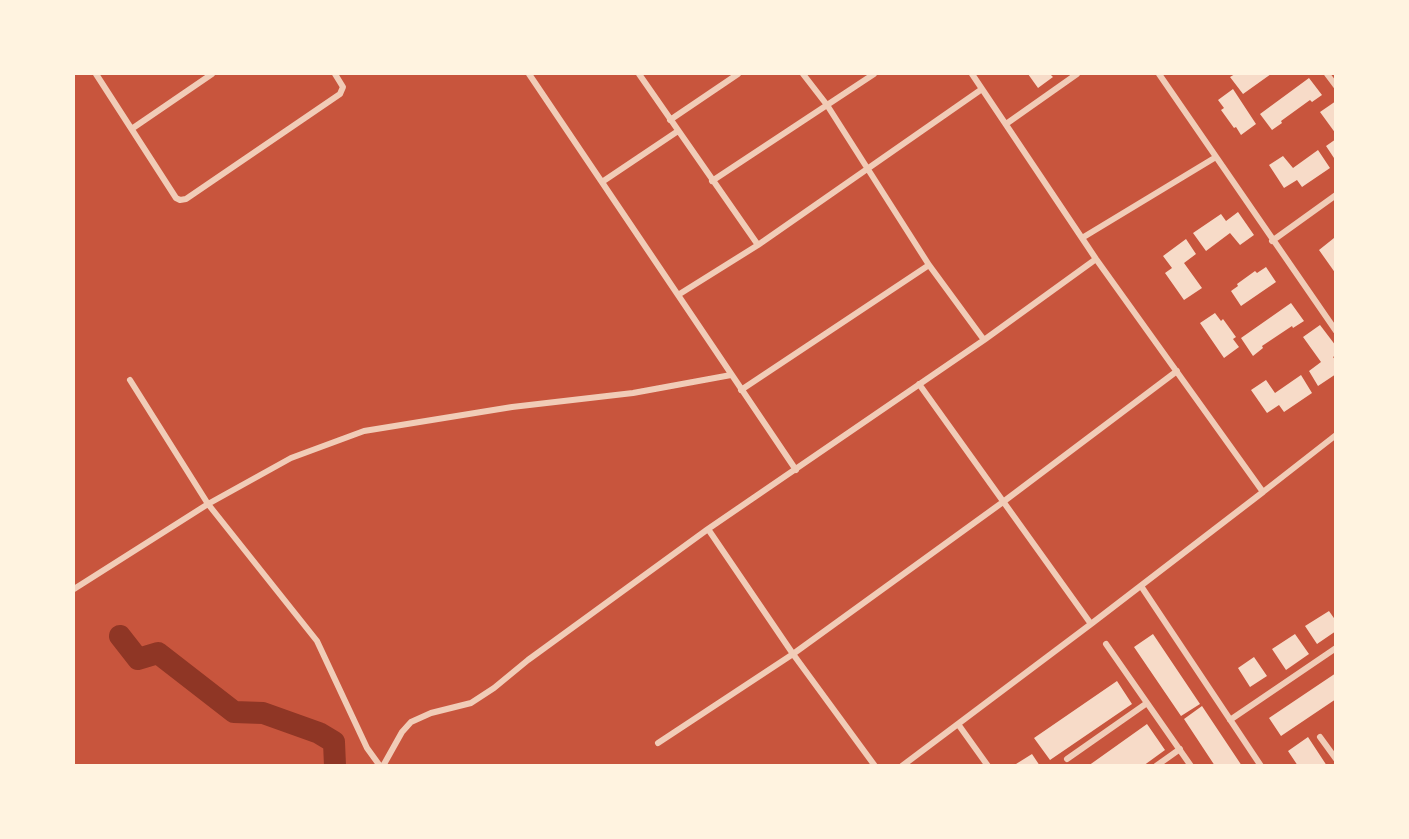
<!DOCTYPE html>
<html>
<head>
<meta charset="utf-8">
<style>
  body { margin:0 }
  #map { position:relative; width:1409px; height:839px; overflow:hidden; background:#c8553d; font-family:Overpass,sans-serif }
  canvas { display:block }
  .frame { position:absolute; inset:0; border:75px solid #fff3e0; pointer-events:none }
</style>
</head>
<body>
<div id="map">
<canvas width="1409" height="839"></canvas>
<div class="frame"></div>
</div>
<script>
const g = document.querySelector('canvas').getContext('2d');
g.lineJoin = 'round';
const toPath = rows => new Path2D(rows.map(r => 'M' + r).join(''));
function trace(path, color, width, dash) { g.strokeStyle = color; g.lineWidth = width; g.lineCap = dash ? 'butt' : 'round'; g.setLineDash(dash || []); g.stroke(path); }
function fill(path, color) { g.fillStyle = color; g.fill(path, 'evenodd'); }
const river = toPath([
  [120,636,138,659,158,653,234,712,263,713,319,733,334,742,335,766]
]);
const building = toPath([
  [1028,74,1050,74,1053,77,1038,88],
  [1235,74,1271,74,1243,94,1230,77],
  [1309,78,1322,95,1312,102,1310,100,1281,121,1282,123,1272,130,1260,114],
  [1233,89,1256,124,1241,135,1236,127,1234,128,1221,110,1224,108,1218,100],
  [1336,101,1336,134,1320,112],
  [1336,139,1336,161,1326,146],
  [1318,150,1330,168,1302,187,1297,180,1284,188,1269,165,1283,156,1293,168],
  [1238,212,1254,235,1240,245,1230,233,1206,251,1193,233,1221,214,1226,221],
  [1334,238,1336,240,1336,274,1319,250],
  [1186,239,1196,254,1184,263,1202,288,1184,300,1165,273,1172,268,1163,256],
  [1266,267,1276,282,1241,306,1231,291,1238,286,1237,284,1255,271,1257,273],
  [1291,303,1304,321,1293,328,1292,326,1262,346,1263,348,1253,356,1241,338],
  [1215,313,1221,321,1223,319,1236,337,1233,339,1239,347,1224,358,1200,323],
  [1320,325,1336,346,1336,355,1333,357,1336,361,1336,374,1318,386,1309,371,1321,362,1303,337],
  [1301,375,1312,393,1284,412,1279,405,1267,413,1251,390,1266,380,1275,393],
  [1329,611,1336,621,1336,631,1317,644,1305,626],
  [1153,634,1200,704,1181,716,1134,647],
  [1295,634,1309,654,1286,670,1272,649],
  [1254,657,1267,676,1250,687,1238,668],
  [1336,673,1336,699,1281,736,1269,718],
  [1117,681,1132,704,1050,760,1034,738],
  [1202,706,1242,766,1215,766,1184,719],
  [1147,724,1165,750,1143,766,1088,766],
  [1308,737,1327,766,1298,766,1288,751],
  [1032,754,1040,766,1018,766,1016,764]
]);
const minor = toPath([
  [96,74,176,198,180,200,186,199,340,94,343,87,335,74],
  [529,74,796,470],
  [639,74,758,245],
  [803,74,827,105,929,265,984,340],
  [972,74,1096,259,1263,492,1336,435],
  [1159,74,1336,331],
  [1327,74,1336,86],
  [670,120,738,74],
  [1006,124,1077,74],
  [133,128,212,74],
  [712,181,874,74],
  [602,182,678,131],
  [1082,238,1216,157],
  [1272,241,1336,195],
  [678,295,758,245,982,89],
  [130,380,208,504,317,641,367,748,380,766],
  [919,384,1091,624,1263,492],
  [741,390,929,265],
  [708,529,793,654,875,766],
  [1141,586,1261,766],
  [74,589,208,504,291,458,364,431,512,407,633,393,731,375],
  [1106,644,1191,766],
  [1230,720,1336,648],
  [958,724,988,766],
  [1320,737,1336,759],
  [658,743,793,654,1003,502,1177,371],
  [1067,759,1147,703],
  [383,766,402,732,411,722,431,713,471,703,494,688,528,660,708,529,984,340,1096,259],
  [902,766,1091,624],
  [1156,766,1180,749]
]);
trace(river, '#8f3625', 22);
fill(building, '#f7dbc8');
trace(minor, '#f1ccb7', 6);
</script>
</body>
</html>
